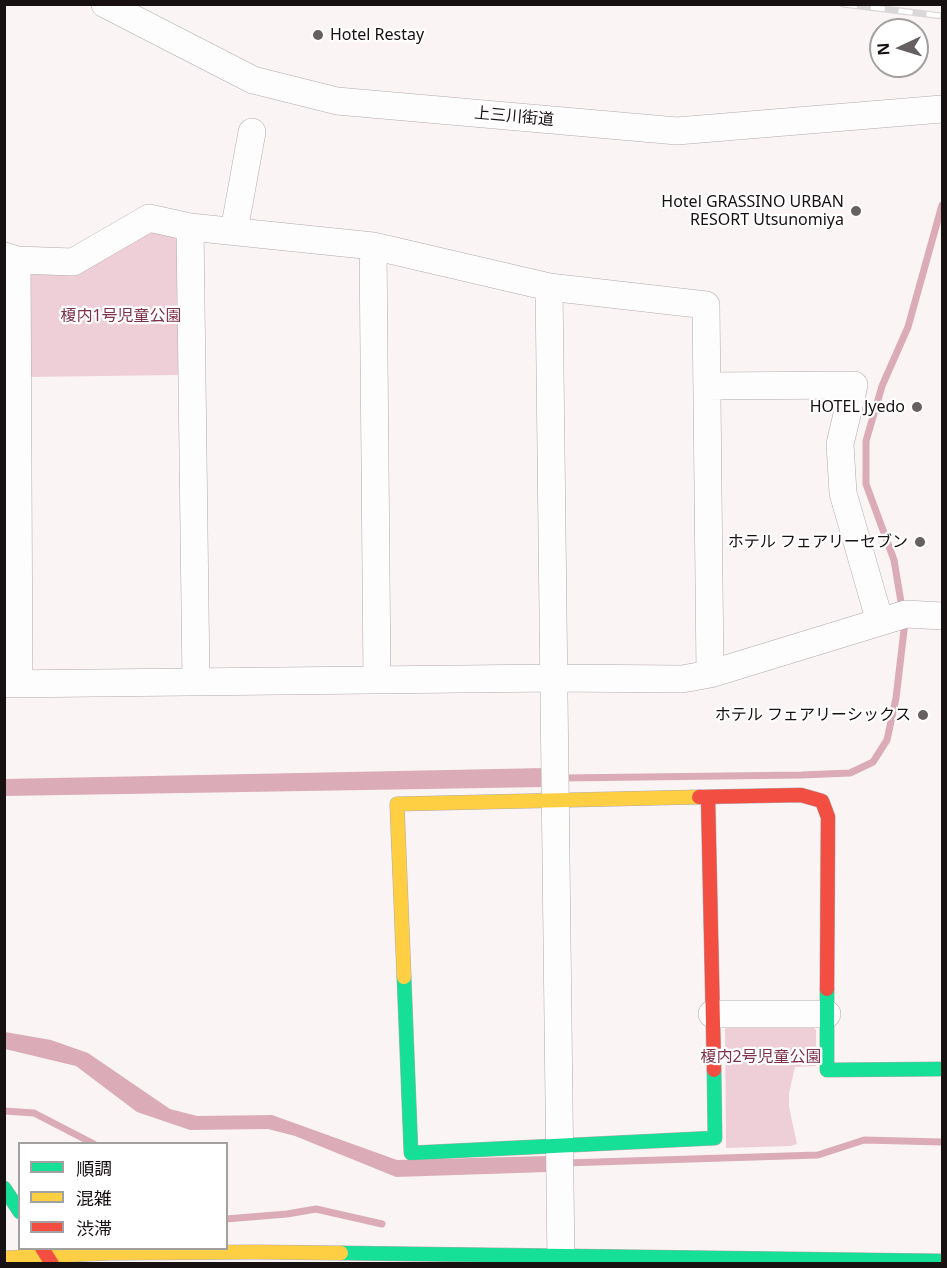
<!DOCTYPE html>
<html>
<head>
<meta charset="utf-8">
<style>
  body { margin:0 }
  #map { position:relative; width:947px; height:1268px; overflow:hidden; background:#fbf4f5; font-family:"Noto Sans","Noto Sans JP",sans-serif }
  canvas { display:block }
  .frame { position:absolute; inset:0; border:6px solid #181112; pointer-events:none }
  .legend { position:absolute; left:18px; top:1142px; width:210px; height:108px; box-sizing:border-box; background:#fff; border:2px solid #a3a0a0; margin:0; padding:8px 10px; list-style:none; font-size:18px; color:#181112 }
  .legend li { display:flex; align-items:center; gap:12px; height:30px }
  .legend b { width:30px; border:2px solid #a3a0a0 }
  .north { position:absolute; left:869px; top:18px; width:60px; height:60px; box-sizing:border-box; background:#fff; border:2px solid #a3a0a0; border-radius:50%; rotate:266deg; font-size:16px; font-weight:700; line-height:24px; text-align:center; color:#181112 }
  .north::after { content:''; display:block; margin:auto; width:21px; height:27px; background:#676061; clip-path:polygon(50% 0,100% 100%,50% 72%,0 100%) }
</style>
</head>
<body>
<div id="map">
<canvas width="947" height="1268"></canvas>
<div class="frame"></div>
<ul class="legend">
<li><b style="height:8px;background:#16e098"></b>順調</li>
<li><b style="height:8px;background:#ffcf43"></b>混雑</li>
<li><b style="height:8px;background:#f24e42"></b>渋滞</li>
</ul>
<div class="north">N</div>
</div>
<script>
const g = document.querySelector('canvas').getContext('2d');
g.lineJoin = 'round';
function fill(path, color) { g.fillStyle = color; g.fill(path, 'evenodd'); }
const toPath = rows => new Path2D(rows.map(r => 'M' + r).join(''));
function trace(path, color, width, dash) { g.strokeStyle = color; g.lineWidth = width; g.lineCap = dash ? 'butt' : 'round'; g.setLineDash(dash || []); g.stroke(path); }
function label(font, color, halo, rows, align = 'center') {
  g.font = font + ' "Noto Sans","Noto Sans JP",sans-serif'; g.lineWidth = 4.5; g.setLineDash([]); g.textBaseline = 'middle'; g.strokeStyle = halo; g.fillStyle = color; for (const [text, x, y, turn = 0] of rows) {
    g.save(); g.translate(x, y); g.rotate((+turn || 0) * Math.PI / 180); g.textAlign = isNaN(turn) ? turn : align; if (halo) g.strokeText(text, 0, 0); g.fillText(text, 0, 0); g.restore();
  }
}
const green = toPath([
  [154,232,173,234,181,247,181,375,26,377,28,268,127,241],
  [734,1019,806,1021,816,1030,816,1066,795,1067,789,1093,789,1107,797,1144,791,1146,726,1148,725,1029]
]);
const water = toPath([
  [545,768,545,787,5,796,4,779],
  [5,1032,51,1040,88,1053,170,1109,197,1116,272,1115,397,1160,547,1156,548,1172,396,1177,295,1136,268,1129,190,1130,137,1112,76,1066,5,1049]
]);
const stream = toPath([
  [902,608,894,560,866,484,866,441,882,386,908,327,942,205],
  [562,778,802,775,850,773,873,762,887,740,896,698,905,622],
  [4,1111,34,1113,94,1144],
  [565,1163,818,1155,864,1140,942,1142],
  [226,1219,287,1214,316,1209,382,1224]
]);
const street = toPath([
  [105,4,253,80,337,101,677,131,942,109],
  [190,227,196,682],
  [234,231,252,132],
  [373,246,377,680],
  [4,256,17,260,73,262,149,218,190,227,373,246,549,287,706,305,710,674],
  [17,260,19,684],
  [549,287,561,1264],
  [707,386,854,385,840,444,843,493,880,622],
  [4,684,554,678,682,679,710,674,906,614,942,616],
  [712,1014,827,1014]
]);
const fast = toPath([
  [404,977,411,1153,715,1138,714,1070],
  [827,989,827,1070,942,1069],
  [4,1188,20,1212],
  [341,1253,942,1261]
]);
const slow = toPath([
  [404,977,397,804,699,797],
  [4,1258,109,1253,256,1252,341,1253]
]);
const jam = toPath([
  [699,797,801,795,822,801,828,817,827,989],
  [708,797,714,1070],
  [42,1248,52,1264]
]);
const rail = toPath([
  [843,4,942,16]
]);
const markers = [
  [318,35,6,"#676061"],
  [856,211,6,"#676061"],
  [917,407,6,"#676061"],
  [920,542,6,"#676061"],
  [923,715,6,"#676061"]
];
const poiNames = [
  ["Hotel Restay",330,35,"left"],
  ["Hotel GRASSINO URBAN",844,202],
  ["RESORT Utsunomiya",844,220],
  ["HOTEL Jyedo",905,407],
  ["ホテル フェアリーセブン",908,542],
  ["ホテル フェアリーシックス",911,715]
];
const streetNames = [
  ["上三川街道",514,117,5]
];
const parkNames = [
  ["榎内1号児童公園",121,316],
  ["榎内2号児童公園",761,1057]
];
fill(green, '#efcfd7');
fill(water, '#dbacb8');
trace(stream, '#dbacb8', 7);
trace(street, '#b1aaac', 28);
trace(fast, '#b1aaac', 15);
trace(slow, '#b1aaac', 15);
trace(jam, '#b1aaac', 15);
trace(street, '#fefdfe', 27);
trace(fast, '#16e098', 14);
trace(slow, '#ffcf43', 14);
trace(jam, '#f24e42', 14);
trace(rail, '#dad7d8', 7);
trace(rail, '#fff', 4.5, [14]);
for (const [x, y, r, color] of markers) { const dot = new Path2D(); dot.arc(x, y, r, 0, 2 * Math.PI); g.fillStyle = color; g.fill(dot); trace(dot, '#fff', 2); }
label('16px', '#181112', '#fff', poiNames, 'right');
label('16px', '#181112', '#fff', streetNames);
label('16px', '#7e314b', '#fff', parkNames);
</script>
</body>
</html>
